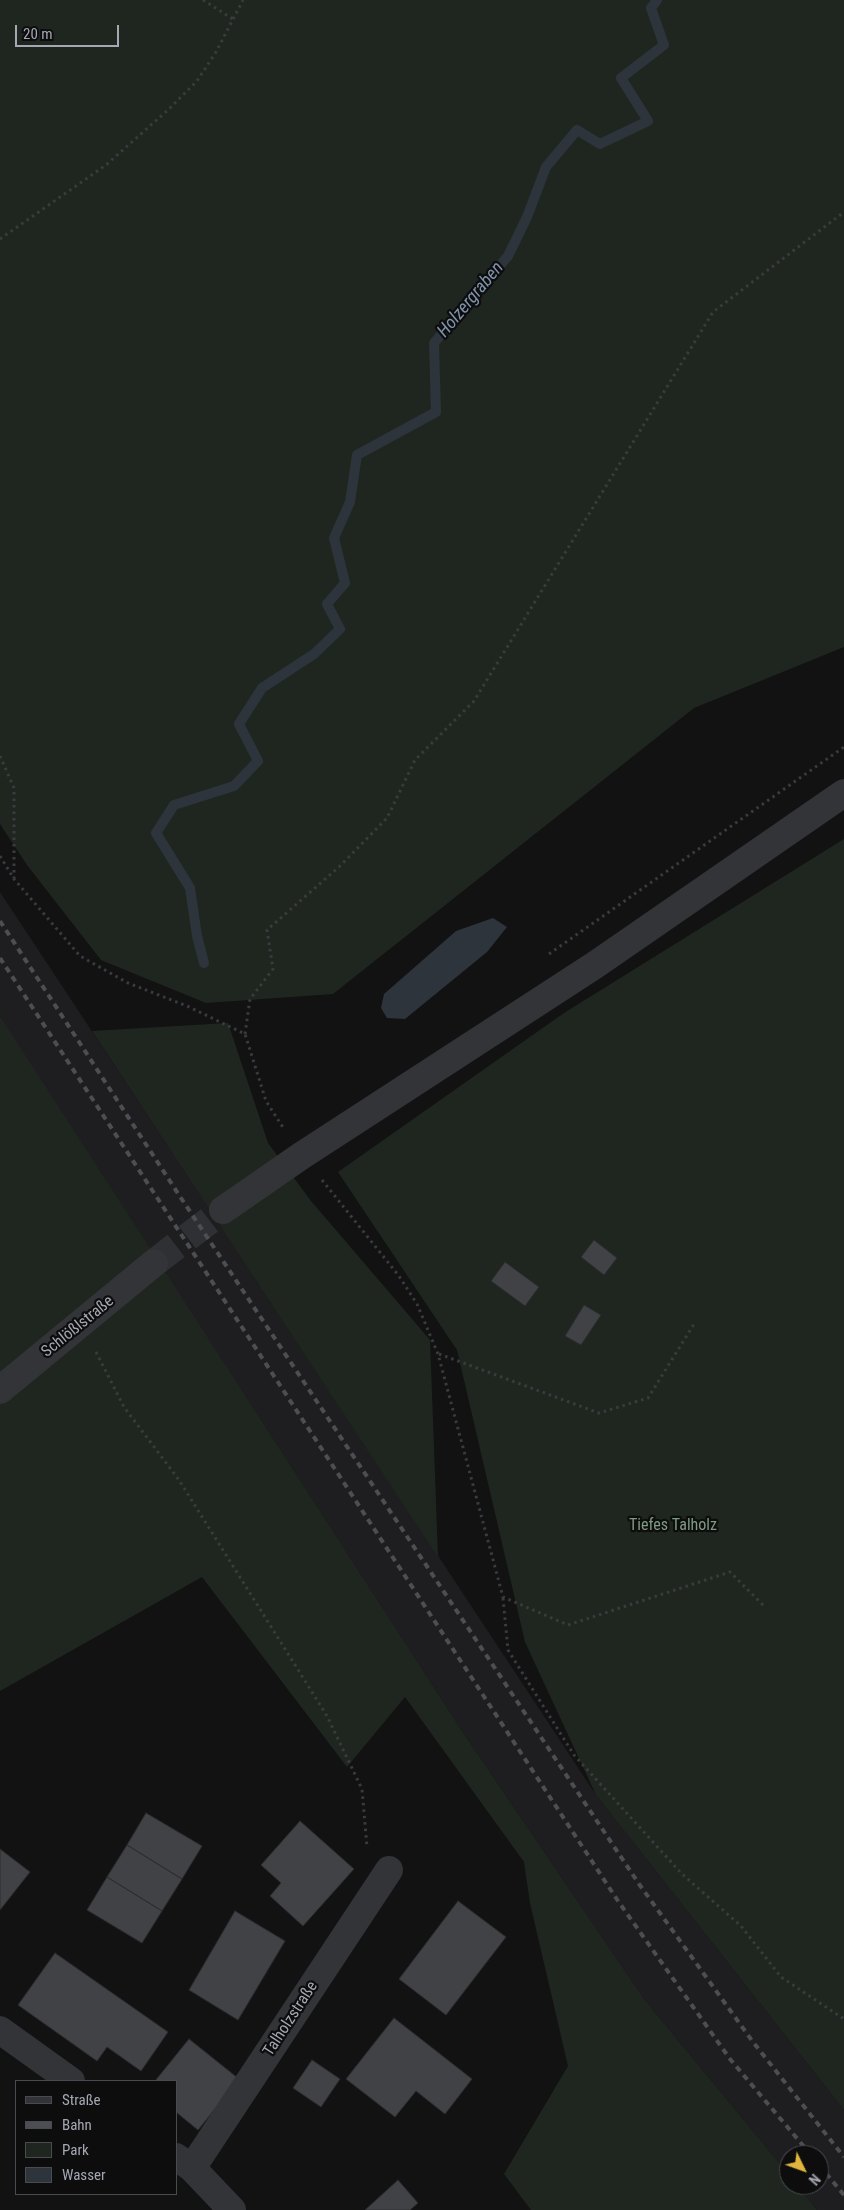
<!DOCTYPE html>
<html>
<head>
<meta charset="utf-8">
<style>
  body { margin:0 }
  #map { position:relative; width:844px; height:2210px; overflow:hidden; background:#121213; font-family:"Roboto Condensed",sans-serif }
  canvas { display:block }
  .legend { position:absolute; left:15px; top:2080px; width:162px; height:115px; box-sizing:border-box; background:#0d0d0e; border:1px solid #4a4b50; margin:0; padding:6px 9px; list-style:none; font-size:15px; color:#a5a8b3 }
  .legend li { display:flex; align-items:center; gap:10px; height:25px }
  .legend b { width:25px; border:1px solid #4a4b50 }
  .north { position:absolute; left:779px; top:2145px; width:50px; height:50px; box-sizing:border-box; background:#0d0d0e; border:1px solid #4a4b50; border-radius:50%; rotate:132deg; font-size:14px; font-weight:700; line-height:20px; text-align:center; color:#a5a8b3 }
  .north::after { content:''; display:block; margin:auto; width:18px; height:22px; background:#dfb53e; clip-path:polygon(50% 0,100% 100%,50% 72%,0 100%) }
  .scale { position:absolute; left:15px; top:25px; width:104px; height:22px; box-sizing:border-box; border:2px solid #a5a8b3; border-top:0; padding-left:6px; font-size:15px; line-height:18px; white-space:nowrap; color:#a5a8b3; -webkit-text-stroke:4px #0d0d0e; paint-order:stroke }
</style>
</head>
<body>
<div id="map">
<canvas width="844" height="2210"></canvas>
<ul class="legend">
<li><b style="height:6px;background:#333438"></b>Straße</li>
<li><b style="height:6px;background:#4d4e53"></b>Bahn</li>
<li><b style="height:14px;background:#1f2620"></b>Park</li>
<li><b style="height:14px;background:#2d343b"></b>Wasser</li>
</ul>
<div class="north">N</div>
<div class="scale">20 m</div>
</div>
<script>
const g = document.querySelector('canvas').getContext('2d');
g.lineJoin = 'round';
function fill(path, color) { g.fillStyle = color; g.fill(path, 'evenodd'); }
const toPath = rows => new Path2D(rows.map(r => 'M' + r).join(''));
function trace(path, color, width, dash) { g.strokeStyle = color; g.lineWidth = width; g.lineCap = dash ? 'butt' : 'round'; g.setLineDash(dash || []); g.stroke(path); }
function label(font, color, halo, rows, align = 'center') {
  g.font = font + ' "Roboto Condensed",sans-serif'; g.lineWidth = 4.5; g.setLineDash([]); g.textBaseline = 'middle'; g.strokeStyle = halo; g.fillStyle = color; for (const [text, x, y, turn = 0] of rows) {
    g.save(); g.translate(x, y); g.rotate((+turn || 0) * Math.PI / 180); g.textAlign = isNaN(turn) ? turn : align; if (halo) g.strokeText(text, 0, 0); g.fillText(text, 0, 0); g.restore();
  }
}
const built = toPath([
  [0,892,596,1795,844,2110,844,2210,817,2210,797,2185,819,2185,819,2155,789,2155,789,2175,644,1999,464,1734,17,1043,0,1016]
]);
const green = toPath([
  [0,0,844,0,844,647,694,708,333,994,206,1003,101,960,27,865,0,824],
  [844,839,844,2110,596,1795,525,1642,457,1350,338,1172,564,1013],
  [0,1016,464,1734,644,1999,789,2175,789,2185,797,2185,817,2210,531,2210,504,2174,568,2066,530,1903,524,1862,405,1697,347,1767,202,1577,0,1691],
  [228,1023,268,1143,311,1201,430,1340,438,1557,92,1031]
]);
const water = toPath([
  [493,918,507,927,487,952,405,1019,387,1018,381,1008,384,994,456,931]
]);
const stream = toPath([
  [204,963,197,936,190,888,156,833,174,805,234,786,258,761,239,724,262,688,314,654,340,629,327,604,345,583,334,538,350,502,357,455,436,412,434,343,508,256,527,217,546,167,577,130,600,144,648,121,621,78,664,45,651,8,657,0]
]);
const building = toPath([
  [594,1240,617,1258,604,1275,581,1257,594,1240],
  [505,1262,539,1287,525,1306,491,1281,505,1262],
  [584,1305,601,1315,581,1345,565,1336,584,1305],
  [146,1813,202,1846,182,1879,127,1845,146,1813],
  [300,1821,354,1869,303,1926,270,1896,281,1883,261,1865,300,1821],
  [127,1845,182,1879,162,1911,107,1877,127,1845],
  [0,1849,30,1872,0,1910,0,1849],
  [107,1877,162,1911,142,1943,87,1910,107,1877],
  [458,1901,506,1937,446,2015,399,1979,458,1901],
  [235,1911,285,1941,238,2020,189,1990,235,1911],
  [55,1953,168,2032,141,2071,107,2047,97,2061,18,2005,55,1953],
  [394,2018,472,2079,445,2114,416,2091,395,2117,346,2079,394,2018],
  [189,2039,239,2079,198,2130,176,2112,176,2081,155,2081,189,2039],
  [312,2060,340,2079,321,2107,293,2088,312,2060],
  [398,2180,418,2203,410,2210,365,2210,398,2180]
]);
const minorTunnel = toPath([
  [154,1263,223,1210]
]);
const path = toPath([
  [203,0,233,19],
  [0,239,106,165,169,109,197,81,216,52,243,0],
  [0,756,14,788,14,878],
  [0,856,14,879,80,956,128,983,187,1006,245,1034,266,1101,284,1129],
  [549,954,844,747],
  [245,1034,250,999,273,969,267,930,340,866,387,818,415,760,474,701,713,312,844,212],
  [322,1180,399,1276,417,1304,438,1354,503,1597,568,1625,730,1572,764,1606],
  [96,1352,124,1407,179,1480,327,1716,362,1789,367,1847],
  [439,1354,599,1413,648,1398,694,1324],
  [503,1598,508,1650,574,1755,682,1874,741,1926,781,1977,844,2019]
]);
const minor = toPath([
  [223,1210,301,1156,595,965,844,793],
  [0,1390,154,1263],
  [0,2030,71,2081],
  [176,2157,192,2168,232,2210],
  [192,2168,389,1870]
]);
const rail = toPath([
  [0,921,181,1198,639,1884,753,2042,844,2157],
  [0,958,618,1901,730,2059,811,2155],
  [819,2165,844,2195]
]);
const streetNames = [
  ["Schlößlstraße",78,1327,-39],
  ["Talholzstraße",291,2019,-57]
];
const parkNames = [
  ["Tiefes Talholz",673,1526]
];
const waterNames = [
  ["Holzergraben",471,300,-50]
];
fill(built, '#1e1e20');
fill(green, '#1f2620');
fill(water, '#2d343b');
trace(stream, '#2d343b', 10);
fill(building, '#414246');
trace(building, '#2d2c2f', 1);
trace(minorTunnel, '#2f3033', 28, [28, 14]);
trace(path, '#3a3b3f', 3, [2.5, 4]);
trace(minor, '#333438', 28);
trace(rail, '#4d4e53', 4, [6, 5]);
label('16px', '#a5a8b3', '#0d0d0e', streetNames);
label('16px', '#7e9c82', '#0d0d0e', parkNames);
label('italic 18px', '#7f93ab', '#0d0d0e', waterNames);
</script>
</body>
</html>
